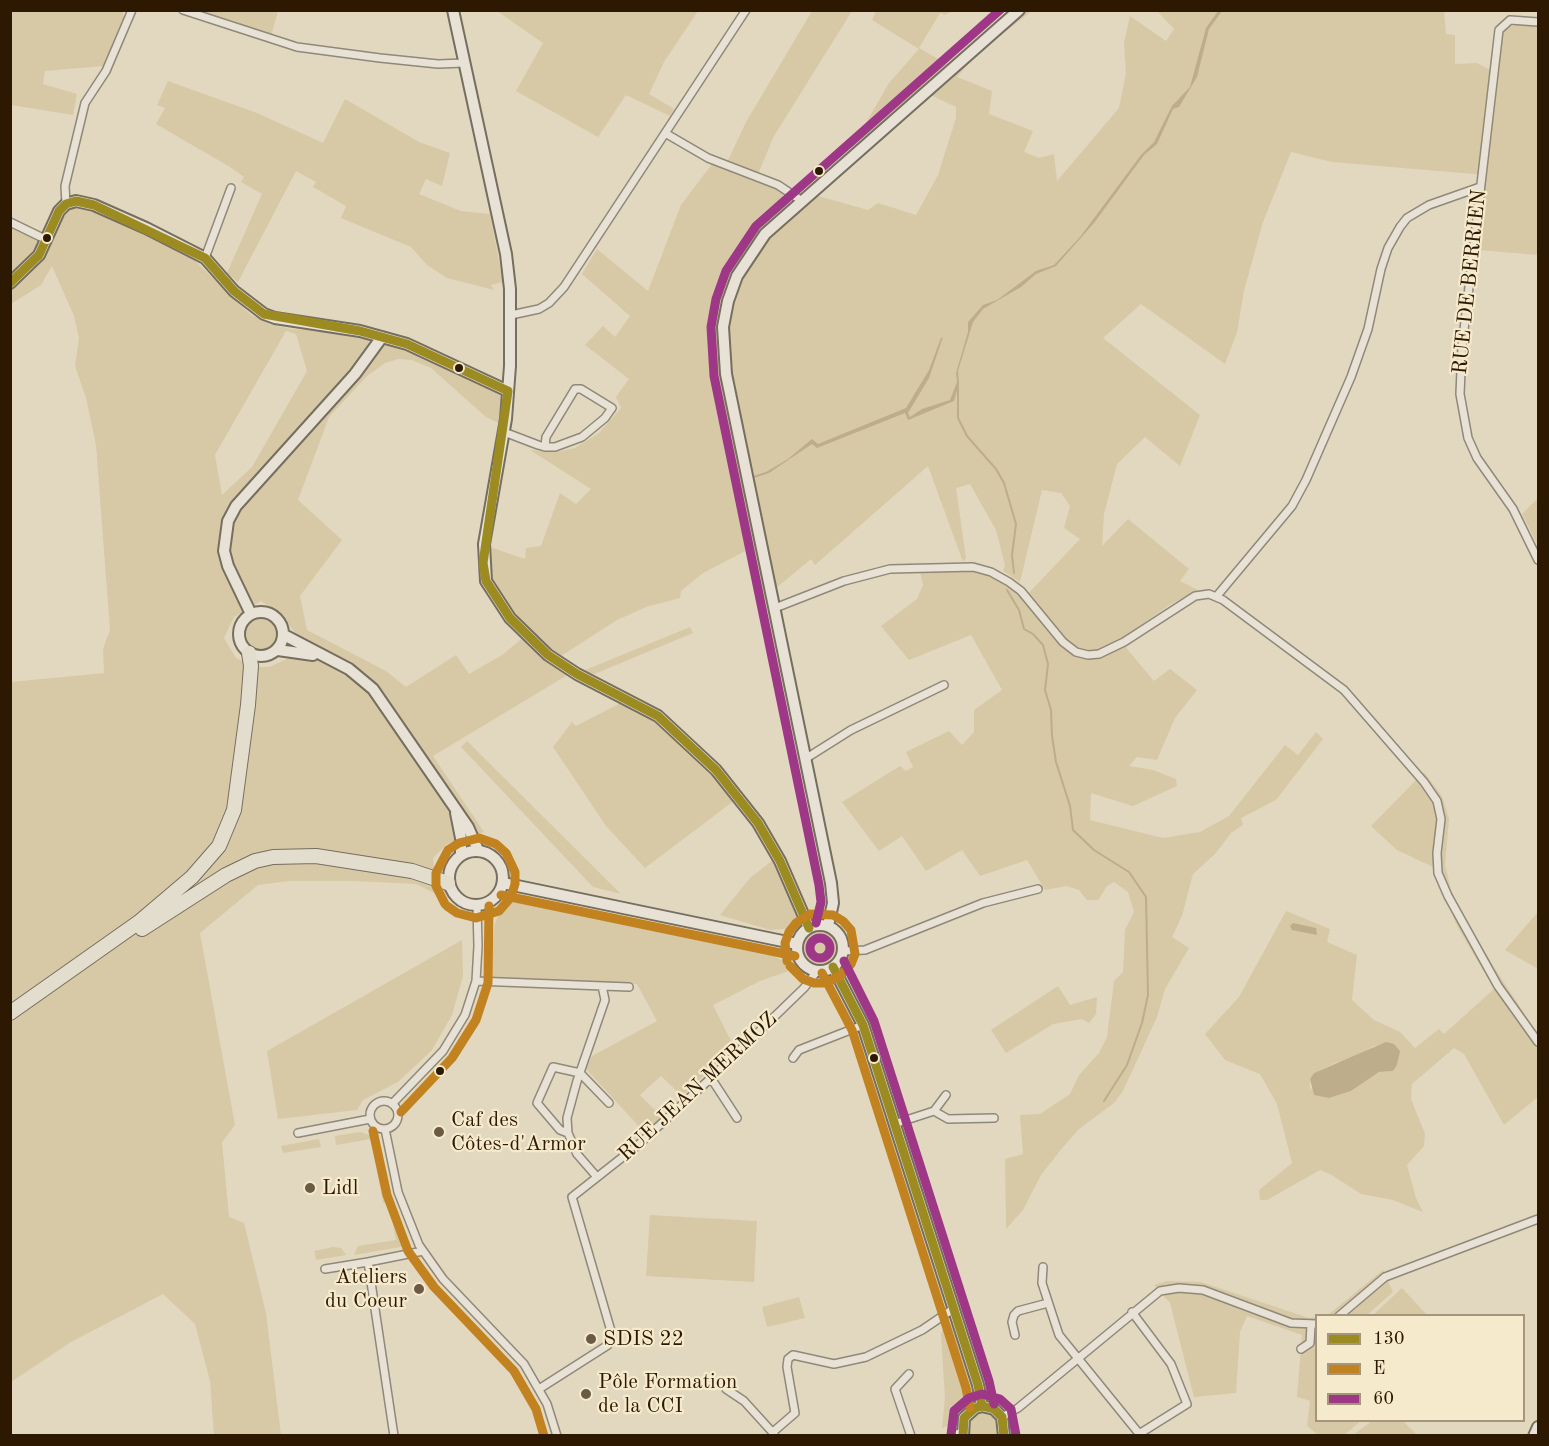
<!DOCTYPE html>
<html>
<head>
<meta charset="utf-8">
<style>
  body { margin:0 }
  #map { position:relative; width:1549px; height:1446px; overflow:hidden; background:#e1d8bf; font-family:"Old Standard TT",serif }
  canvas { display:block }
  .frame { position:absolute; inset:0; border:12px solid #2d1802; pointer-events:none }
  .legend { position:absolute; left:1315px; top:1314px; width:210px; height:108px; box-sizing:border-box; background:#f5eacc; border:2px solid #a5967b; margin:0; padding:8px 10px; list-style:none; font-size:18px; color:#2d1802 }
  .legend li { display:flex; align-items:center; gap:12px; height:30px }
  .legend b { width:30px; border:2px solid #a5967b }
</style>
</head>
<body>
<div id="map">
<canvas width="1549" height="1446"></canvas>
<div class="frame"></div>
<ul class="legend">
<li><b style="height:8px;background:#9c8b21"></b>130</li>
<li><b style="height:8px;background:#c38220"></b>E</li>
<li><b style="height:8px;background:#9f3787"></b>60</li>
</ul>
</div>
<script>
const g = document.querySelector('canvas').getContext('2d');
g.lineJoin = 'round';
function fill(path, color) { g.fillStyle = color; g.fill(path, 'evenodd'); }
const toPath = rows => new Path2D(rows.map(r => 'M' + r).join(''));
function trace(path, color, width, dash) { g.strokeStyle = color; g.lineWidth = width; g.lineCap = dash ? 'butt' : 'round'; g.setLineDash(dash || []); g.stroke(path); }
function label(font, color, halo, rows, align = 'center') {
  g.font = font + ' "Old Standard TT",serif'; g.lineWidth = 4.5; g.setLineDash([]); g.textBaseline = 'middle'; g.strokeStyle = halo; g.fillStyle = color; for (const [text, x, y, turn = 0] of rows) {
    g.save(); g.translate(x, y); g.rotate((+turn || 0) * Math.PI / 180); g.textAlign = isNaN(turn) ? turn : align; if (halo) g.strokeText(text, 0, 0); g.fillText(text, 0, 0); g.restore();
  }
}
const green = toPath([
  [10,11,123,11,124,22,104,66,45,71,43,84,77,94,73,115,11,105],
  [194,11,278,11,271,36],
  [497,11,698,11,664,62,649,94,674,109,670,116,626,95,598,137,516,91,543,43],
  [812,11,852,11,774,136,755,181,776,189,800,210,818,196,868,210,878,203,916,215,938,175,956,118,956,107,922,91,845,159,889,83,919,49,872,20,876,11,952,11,945,15,940,13,919,48,947,64,1009,11,1032,11,979,52,957,77,992,91,989,114,1033,131,1024,152,1039,158,1054,154,1057,181,1119,108,1126,73,1124,43,1130,16,1166,41,1174,29,1157,11,1444,11,1446,34,1455,35,1455,64,1477,63,1496,73,1501,34,1505,29,1517,24,1538,26,1538,255,1478,250,1485,175,1332,162,1291,152,1263,222,1244,291,1237,332,1225,364,1141,304,1103,338,1200,415,1180,466,1145,437,1117,464,1104,514,1102,546,1128,519,1189,569,1180,581,1198,590,1171,604,1122,638,1127,649,1154,681,1170,669,1197,690,1175,718,1157,760,1137,757,1129,766,1153,770,1176,779,1177,786,1133,806,1091,793,1090,820,1163,838,1200,832,1229,816,1285,745,1298,755,1316,732,1323,739,1276,800,1241,818,1243,825,1231,833,1216,853,1193,874,1182,916,1172,937,1189,948,1165,989,1157,1017,1123,1091,1114,1103,1079,1129,1063,1147,1041,1175,1023,1210,1006,1229,1005,1159,1023,1154,1020,1115,1040,1114,1070,1094,1079,1075,1099,1053,1107,1037,1114,981,1123,972,1125,930,1134,912,1128,892,1114,882,1107,886,1098,900,1087,900,1079,890,1066,886,1045,890,1027,860,980,876,962,850,926,871,902,836,879,851,842,802,900,766,906,771,913,767,906,752,949,731,962,745,974,732,974,710,1002,690,971,635,909,660,881,626,917,599,923,585,920,571,966,570,982,574,998,580,1023,599,1080,539,1064,528,1070,506,1061,493,1042,490,1020,582,1003,571,1005,566,996,530,970,484,956,488,966,558,963,562,928,466,815,565,811,559,764,598,753,547,703,573,681,591,680,598,646,607,617,620,561,656,579,668,433,756,484,832,447,844,433,858,436,894,416,884,355,881,290,881,258,885,200,933,235,1125,222,1142,229,1217,244,1223,266,1313,281,1435,214,1435,210,1381,195,1324,163,1294,71,1342,11,1382,11,682,104,673,103,649,110,630,96,445,86,398,75,366,79,338,74,316,52,266,41,285,11,304,11,228,50,247,62,215,69,207,87,207,189,255,251,315,270,324,291,329,333,332,398,346,487,385,499,393,503,401,499,423,486,417,431,368,412,360,398,359,385,363,367,376,329,417,298,500,342,540,300,596,307,630,386,671,406,687,456,655,469,674,502,655,530,632,503,600,491,575,490,547,525,559,526,548,541,546,560,493,576,504,591,489,530,450,556,452,575,448,599,433,621,408,616,397,629,379,585,345,603,326,615,337,630,316,582,274,597,249,648,291,681,205,712,164,724,169,746,122],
  [286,331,296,334,307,371,252,467,222,495,215,455],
  [261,601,275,610,301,639,287,659,269,667,255,667,236,658,224,638,234,617],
  [168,81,257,113,323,143,345,99,419,142,450,153,442,186,426,179,419,194,461,211,490,214,503,282,491,285,494,290,447,278,427,265,411,247,341,218,346,206,313,187,316,182,296,171,238,282,227,273,262,194,241,182,244,177,230,167,156,124,165,108,157,105],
  [1538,498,1538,546,1522,514],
  '246 634a16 16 0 1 1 32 0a16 16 0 1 1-32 0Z',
  [690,627,693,633,592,675,583,671],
  [632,697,678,727,740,789,731,794,735,800,645,868,606,826,553,747,572,722,576,726],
  [467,741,621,894,593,887,461,747],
  [1424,772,1442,796,1449,819,1445,864,1452,895,1494,967,1538,1035,1538,1097,1504,1125,1464,1054,1454,1048,1412,1084,1411,1099,1425,1134,1424,1146,1407,1165,1416,1198,1423,1212,1393,1200,1361,1194,1330,1174,1320,1170,1267,1200,1260,1200,1259,1190,1292,1163,1277,1104,1260,1074,1225,1060,1205,1034,1239,997,1286,911,1330,929,1327,942,1357,955,1352,1000,1374,1020,1400,1032,1415,1048,1439,1029,1444,1034,1494,989,1457,926,1433,867,1397,850,1371,826],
  [1394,1044,1399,1051,1397,1065,1393,1071,1379,1072,1351,1091,1329,1098,1310,1088,1310,1079,1314,1073,1335,1063,1353,1058,1374,1046],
  [773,860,801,919,796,928,770,930,720,915,750,878],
  [517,899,542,901,766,952,797,968,760,981,713,1005,734,1047,682,1096,661,1076,640,1095,662,1117,645,1133,586,1069,592,1056,657,1021,637,984,489,977,495,923,503,905],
  [1538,912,1538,969,1505,950],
  '804 948a16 16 0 1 1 32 0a16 16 0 1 1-32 0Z',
  [462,940,463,976,452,1015,432,1050,398,1082,363,1100,357,1110,278,1119,267,1051],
  [1058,986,1070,1005,1097,997,1096,1014,1089,1023,1082,1019,1053,1024,1006,1053,991,1030],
  [361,1132,374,1137,396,1215,408,1240,406,1246,354,1255,358,1246,396,1240,389,1203,383,1203,371,1139,336,1145,335,1136],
  [319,1139,321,1147,283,1153,281,1146],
  [650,1215,757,1221,754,1282,646,1276],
  [333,1247,341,1248,346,1255,316,1260,314,1251],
  [1383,1270,1393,1292,1367,1315,1323,1316,1329,1314],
  [1167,1281,1201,1282,1309,1318,1316,1317,1316,1420,1361,1421,1344,1435,1318,1435,1307,1426,1310,1401,1297,1397,1302,1335,1247,1316,1240,1332,1236,1393,1194,1397,1170,1303,1154,1285],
  [1402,1288,1427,1315,1373,1315],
  [799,1297,805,1318,767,1327,762,1307],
  [951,1323,973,1394,961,1401,950,1425,942,1428,945,1398,941,1335,943,1328],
  [981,1412,995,1417,998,1422,997,1435,970,1436,969,1422],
  [1372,1421,1403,1421,1417,1435,1353,1435]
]);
const water = toPath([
  [1218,11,1222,11,1209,29,1197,77,1179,107,1173,109,1157,144,1144,155,1094,223,1056,266,1036,274,1021,287,983,309,973,322,958,371,959,384,954,401,908,420,905,413,817,448,812,444,769,473,751,479,750,477,766,472,788,459,812,439,818,444,906,408,929,370,941,338,943,337,929,378,908,413,910,417,922,409,950,400,957,382,956,373,968,332,968,322,983,305,997,300,1036,271,1054,265,1080,237,1141,155,1154,142,1172,106,1190,87,1206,28],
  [1293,923,1316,928,1317,935,1292,930,1290,926],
  [1386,1042,1394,1044,1400,1051,1397,1065,1393,1071,1379,1072,1351,1091,1329,1098,1314,1095,1310,1079,1314,1073]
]);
const stream = toPath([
  [958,384,958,418,967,436,996,469,1004,483,1016,524,1012,555,1014,573],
  [1007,590,1019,610,1024,629,1033,634,1043,645,1048,664,1045,690,1051,710,1052,736,1056,762,1070,806,1073,830,1094,850,1129,872,1146,897,1148,995,1142,1023,1127,1065,1104,1101]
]);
const street = toPath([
  [183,10,297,47,380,58,438,64,464,63],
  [1538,22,1510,20,1499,30,1462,347,1460,394,1468,438,1477,458,1513,509,1538,560],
  [665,133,708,158,778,185,802,201],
  [66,204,65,186,85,103,106,71,132,10],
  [10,222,47,240],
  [205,258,231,188],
  [511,315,539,309,549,303,564,287,746,10],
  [504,432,538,445,545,447,555,447,582,437,605,418,612,408,581,389,575,389,546,437,545,447],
  [1216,597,1292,506,1306,480,1351,377,1368,329,1381,269,1388,248,1400,227,1407,218,1429,205,1480,187],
  [775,608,844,581,890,569,973,567,991,572,1009,582,1021,591,1063,642,1076,652,1088,655,1099,654,1124,642,1195,596,1209,594,1223,600,1344,690,1424,782,1437,801,1441,819,1437,853,1438,873,1448,896,1498,986,1538,1042],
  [805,759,851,730,944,685],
  [843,951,865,950,983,903,1038,889],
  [476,981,629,987],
  [793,1058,799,1050,863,1025],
  [711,1078,737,1118],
  '370 1115a14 14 0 1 1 28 0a14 14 0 1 1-28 0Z',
  [392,1104,443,1051,465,1015,476,981,478,946,477,906],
  [934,1111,946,1095],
  [894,1124,934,1111,948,1119,994,1118],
  [385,1129,398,1192,419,1245,443,1279,524,1364,547,1404,557,1436],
  [298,1133,370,1119],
  [568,1133,560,1130,537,1103,553,1067,580,1073,609,1103],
  [597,1177,577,1154,568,1133,567,1118,577,1081,605,1000,602,986],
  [1043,1267,1042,1283,1059,1335,1141,1436],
  [325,1269,368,1262],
  [1132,1312,1171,1364,1187,1404,1139,1434],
  [1339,1316,1385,1277,1538,1219],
  [1015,1335,1012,1322,1014,1315,1018,1311,1048,1303],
  [1301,1349,1310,1343,1311,1325],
  [909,1374,895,1389,911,1436],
  [539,1389,608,1345,611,1331,572,1197,638,1145,711,1078,804,988,817,971],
  [726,1389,744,1401,774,1434],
  [1002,1417,1018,1408,1160,1291,1179,1288,1203,1290,1291,1323,1316,1324],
  [773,1432,795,1413,787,1367,788,1359,793,1355,834,1364,866,1357,922,1330,953,1309],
  [394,1436,368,1262,423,1251],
  [951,1436,962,1432]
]);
const secondary = toPath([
  [453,10,506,254,510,289,510,366,506,419,484,544,486,581,510,618,548,655,577,674,658,716,716,770,758,823,780,861,809,928],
  [10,283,39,255,59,211,66,204,76,201,94,205,146,228,205,258,234,291,264,314,275,318,360,331,407,344,508,391],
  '239 634a22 22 0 1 1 44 0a22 22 0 1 1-44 0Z',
  [251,614,228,566,224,551,228,521,236,506,355,374,382,337],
  [284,635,349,669,373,689,468,827,478,850],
  [278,650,313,655],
  [456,813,461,838,461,855],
  '449 878a27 27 0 1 1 54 0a27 27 0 1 1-54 0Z',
  [503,883,797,944],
  '797 948a23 23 0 1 1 46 0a23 23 0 1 1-46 0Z',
  [828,926,833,903,831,883,726,374,723,327,728,301,737,276,765,234,1019,10],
  [833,967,863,1025,978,1385,982,1406],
  [963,1436,964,1418,975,1408,982,1406,994,1409,1002,1417,1004,1436],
  [1534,1436,1538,1427]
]);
const highway = toPath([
  [142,929,226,875,255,861,273,857,316,856,412,871,448,883],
  [10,1013,139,922,192,877,219,846,234,810,248,705,251,666,249,653]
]);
const bus1 = toPath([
  [10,283,39,255,59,211,66,204,76,201,94,205,205,258,234,291,264,314,360,331,407,344,508,391],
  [508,391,483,563,486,581,510,618,548,655,577,674,658,716,716,770,758,823,780,861,809,928],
  [833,967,863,1025,978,1385,982,1406],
  [963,1436,964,1418,975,1408,982,1406,994,1409,1002,1417,1004,1436]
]);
const bus2 = toPath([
  [501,895,795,956],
  [445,904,436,886,436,873,448,850,459,843,479,838,496,844,506,853,515,872,515,884,511,897,499,911,476,918,457,913,447,906],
  [787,961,785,943,789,932,796,923,810,914,833,915,843,921,851,930,855,954,851,964,839,977,825,983,814,983,803,979,790,966],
  [822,973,852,1030,966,1388,970,1408],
  [401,1112,452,1058,476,1020,488,983,489,906],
  [373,1131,387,1195,408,1251,434,1287,514,1371,536,1409,544,1436]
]);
const bus3 = toPath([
  [816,923,821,902,819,885,714,376,711,327,716,299,726,271,756,226,1000,10],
  '810 948a10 10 0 1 1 20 0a10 10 0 1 1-20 0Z',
  [844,961,874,1021,989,1381,994,1404],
  [951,1435,954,1411,969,1398,982,1394,1000,1399,1011,1409,1016,1435]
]);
const markers = [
  [819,171,5,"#2d1802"],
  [47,238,5,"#2d1802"],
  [459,368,5,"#2d1802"],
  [874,1058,5,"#2d1802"],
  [440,1071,5,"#2d1802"],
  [439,1132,6,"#6c5b44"],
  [310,1188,6,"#6c5b44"],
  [419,1289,6,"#6c5b44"],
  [591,1339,6,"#6c5b44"],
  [586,1394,6,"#6c5b44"]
];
const streetNames = [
  ["RUE DE BERRIEN",1470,282,-84],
  ["RUE JEAN MERMOZ",698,1087,-43]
];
const poiNames = [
  ["Caf des",451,1120],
  ["Côtes-d'Armor",451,1144],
  ["Lidl",322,1188],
  ["Ateliers",407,1277,"right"],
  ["du Coeur",407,1301,"right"],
  ["SDIS 22",603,1339],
  ["Pôle Formation",598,1382],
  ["de la CCI",598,1406]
];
fill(green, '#d7c9a6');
fill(water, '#bdad8b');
trace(stream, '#bdad8b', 2);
trace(street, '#908878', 10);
trace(secondary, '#766e5f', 14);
trace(highway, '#766e5f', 16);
trace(street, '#e7e2d5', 7);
trace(secondary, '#e7e2d5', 10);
trace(highway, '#e3ddce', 14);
trace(bus1, '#9c8b21', 9);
trace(bus2, '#c38220', 9);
trace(bus3, '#9f3787', 9);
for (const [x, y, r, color] of markers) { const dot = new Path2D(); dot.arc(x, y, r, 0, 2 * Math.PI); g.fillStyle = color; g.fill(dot); trace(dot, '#f5eacc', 2); }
label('21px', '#2d1802', '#f5eacc', streetNames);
label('21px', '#2d1802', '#f5eacc', poiNames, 'left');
</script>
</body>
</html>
